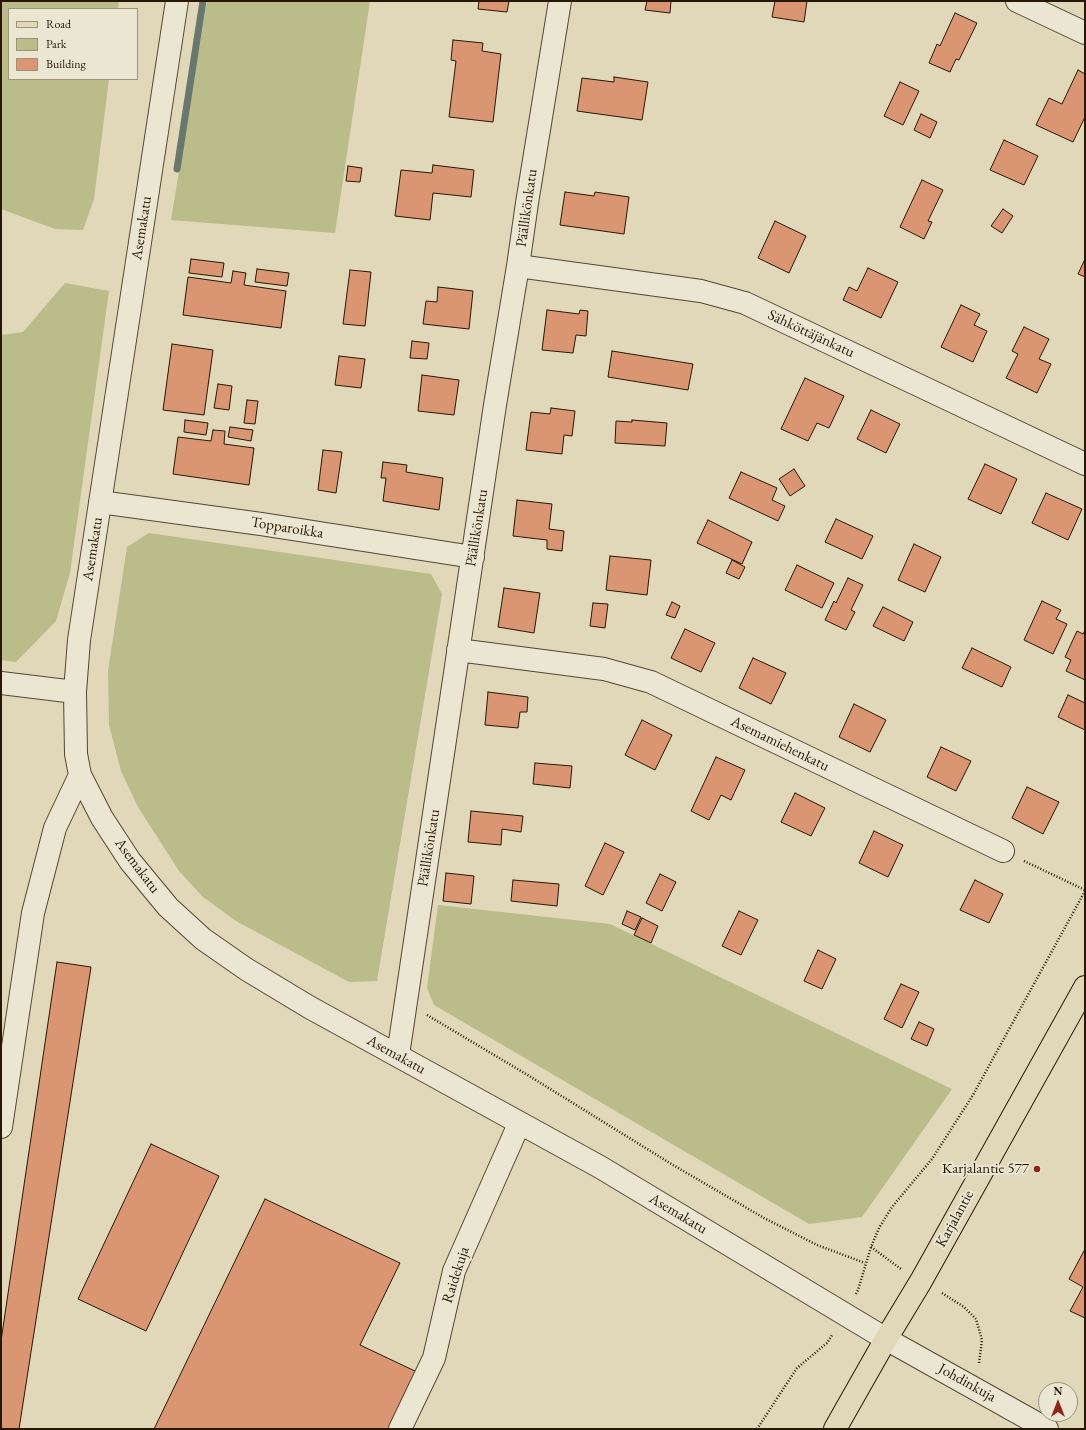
<!DOCTYPE html>
<html>
<head>
<meta charset="utf-8">
<style>
  body { margin:0 }
  #map { position:relative; width:1086px; height:1430px; overflow:hidden; background:#e0d8b8; font-family:"EB Garamond",serif }
  canvas { display:block }
  .frame { position:absolute; inset:0; border:2px solid #271705; pointer-events:none }
  .legend { position:absolute; left:8px; top:8px; width:130px; height:72px; box-sizing:border-box; background:#ebe6d1; border:1px solid #9d937f; margin:0; padding:5px 7px; list-style:none; font-size:12px; color:#271705 }
  .legend li { display:flex; align-items:center; gap:8px; height:20px }
  .legend b { width:20px; border:1px solid #9d937f }
  .north { position:absolute; left:1038px; top:1382px; width:40px; height:40px; box-sizing:border-box; background:#ebe6d1; border:1px solid #9d937f; border-radius:50%; rotate:0deg; font-size:11px; font-weight:700; line-height:16px; text-align:center; color:#271705 }
  .north::after { content:''; display:block; margin:auto; width:14px; height:18px; background:#8f2418; clip-path:polygon(50% 0,100% 100%,50% 72%,0 100%) }
</style>
</head>
<body>
<div id="map">
<canvas width="1086" height="1430"></canvas>
<div class="frame"></div>
<ul class="legend">
<li><b style="height:5px;background:#e0d8b8"></b>Road</li>
<li><b style="height:11px;background:#babc8a"></b>Park</li>
<li><b style="height:11px;background:#da9672"></b>Building</li>
</ul>
<div class="north">N</div>
</div>
<script>
const g = document.querySelector('canvas').getContext('2d');
g.lineJoin = 'round';
function fill(path, color) { g.fillStyle = color; g.fill(path, 'evenodd'); }
const toPath = rows => new Path2D(rows.map(r => 'M' + r).join(''));
function trace(path, color, width, dash) { g.strokeStyle = color; g.lineWidth = width; g.lineCap = dash ? 'butt' : 'round'; g.setLineDash(dash || []); g.stroke(path); }
function label(font, color, halo, rows, align = 'center') {
  g.font = font + ' "EB Garamond",serif'; g.lineWidth = 4; g.setLineDash([]); g.textBaseline = 'middle'; g.strokeStyle = halo; g.fillStyle = color; for (const [text, x, y, turn = 0] of rows) {
    g.save(); g.translate(x, y); g.rotate((+turn || 0) * Math.PI / 180); g.textAlign = isNaN(turn) ? turn : align; if (halo) g.strokeText(text, 0, 0); g.fillText(text, 0, 0); g.restore();
  }
}
const green = toPath([
  [1,1,119,1,118,9,9,9,9,79,109,79,94,199,83,230,55,229,1,209],
  [207,1,370,1,335,233,171,220],
  [65,283,109,291,70,573,56,621,16,662,1,660,1,335,23,332],
  [149,533,431,574,442,594,377,981,349,982,236,921,203,897,179,871,138,807,121,771,109,725,108,671,127,547],
  [438,905,610,924,952,1089,862,1217,809,1224,434,1005,427,988]
]);
const stream = toPath([
  [177,169,203,1]
]);
const building = toPath([
  [479,1,509,1,507,12,478,9,479,1],
  [647,1,671,1,670,13,645,10,647,1],
  [775,1,807,1,804,22,772,17,775,1],
  [955,13,977,23,959,60,956,59,950,72,929,63,937,44,940,46,955,13],
  [453,40,483,43,482,51,501,54,493,122,449,117,456,61,451,60,453,40],
  [1078,70,1085,74,1085,117,1073,142,1036,125,1049,98,1062,104,1078,70],
  [614,77,648,82,642,120,577,111,582,78,614,82,614,77],
  [900,82,919,91,903,125,884,116,900,82],
  [921,114,937,122,930,138,914,130,921,114],
  [1004,140,1038,156,1024,185,990,170,1004,140],
  [433,165,474,170,471,197,433,193,430,220,395,216,401,170,432,173,433,165],
  [348,166,362,168,360,182,346,181,348,166],
  [922,180,943,190,928,221,932,222,924,239,900,227,922,180],
  [565,192,594,196,595,192,629,197,624,234,560,225,565,192],
  [1003,209,1013,216,1002,233,991,226,1003,209],
  [775,221,806,236,789,273,758,258,775,221],
  [191,259,224,263,222,277,189,273,191,259],
  [1085,259,1085,277,1078,274,1085,259],
  [868,268,898,282,881,318,843,300,849,287,857,291,868,268],
  [257,269,289,273,287,286,255,282,257,269],
  [350,270,371,272,365,326,343,324,350,270],
  [233,271,246,273,244,285,286,291,281,328,183,315,188,277,231,283,233,271],
  [438,287,473,291,469,329,423,324,426,301,437,302,438,287],
  [961,305,980,314,974,325,987,331,973,362,941,347,961,305],
  [547,310,579,314,580,310,588,311,586,336,576,335,573,353,542,350,547,310],
  [1024,327,1049,339,1039,359,1051,364,1037,393,1006,378,1018,354,1012,351,1024,327],
  [412,341,429,343,427,359,410,358,412,341],
  [172,344,213,350,204,415,163,410,172,344],
  [612,351,693,364,688,390,608,377,612,351],
  [339,356,365,359,361,388,335,385,339,356],
  [422,375,459,380,454,415,418,411,422,375],
  [805,378,844,396,829,428,817,423,808,441,781,429,805,378],
  [218,384,232,386,229,410,214,408,218,384],
  [247,400,258,401,255,424,244,423,247,400],
  [551,408,575,411,572,436,564,435,562,454,526,450,531,412,550,414,551,408],
  [871,410,900,424,886,453,857,439,871,410],
  [185,420,208,423,206,435,184,432,185,420],
  [632,420,667,423,665,446,615,443,616,421,632,422,632,420],
  [230,427,253,430,251,441,228,437,230,427],
  [213,430,225,431,224,444,254,448,249,485,173,474,178,437,211,441,213,430],
  [323,450,342,452,336,493,318,490,323,450],
  [383,462,407,465,406,472,443,478,439,510,383,501,386,478,381,478,383,462],
  [985,464,1017,479,1001,514,968,499,985,464],
  [794,469,805,486,790,496,779,479,794,469],
  [741,472,777,488,772,500,785,506,778,521,729,498,741,472],
  [1046,493,1082,509,1068,540,1032,523,1046,493],
  [517,500,552,504,549,529,564,531,562,551,547,549,547,540,513,536,517,500],
  [836,519,873,536,862,559,825,542,836,519],
  [708,520,752,542,742,564,697,543,708,520],
  [914,544,941,557,925,592,898,580,914,544],
  [610,556,651,560,647,595,606,590,610,556],
  [732,560,745,567,739,579,726,573,732,560],
  [797,565,834,583,822,608,785,590,797,565],
  [848,578,863,585,851,610,855,612,846,630,825,620,834,601,836,603,848,578],
  [504,588,540,593,534,633,498,627,504,588],
  [1042,601,1061,610,1056,619,1067,624,1053,654,1024,640,1042,601],
  [672,602,680,606,675,618,666,615,672,602],
  [593,603,608,604,605,628,590,626,593,603],
  [883,607,913,622,904,641,873,626,883,607],
  [685,629,715,643,701,672,671,658,685,629],
  [1085,630,1085,680,1066,671,1071,660,1065,657,1077,631,1083,634,1085,630],
  [972,648,1011,667,1002,687,962,668,972,648],
  [753,658,786,673,771,704,739,688,753,658],
  [488,692,528,697,527,712,520,712,518,728,485,725,488,692],
  [1068,695,1085,703,1085,730,1058,717,1068,695],
  [854,704,886,720,870,752,839,737,854,704],
  [642,720,672,735,655,770,625,755,642,720],
  [941,747,971,761,956,791,927,777,941,747],
  [716,757,745,770,731,800,721,795,709,820,691,811,716,757],
  [535,763,572,766,570,788,533,784,535,763],
  [1027,787,1059,802,1043,834,1012,818,1027,787],
  [795,793,825,808,811,836,781,822,795,793],
  [471,811,523,816,521,832,502,829,501,845,468,842,471,811],
  [874,831,903,845,888,877,859,863,874,831],
  [605,843,624,852,603,895,585,886,605,843],
  [446,873,474,876,471,904,443,901,446,873],
  [660,874,676,882,662,911,646,903,660,874],
  [513,880,559,884,557,906,511,901,513,880],
  [975,880,1003,894,989,923,960,910,975,880],
  [627,911,641,917,635,930,622,924,627,911],
  [739,911,758,920,741,955,722,946,739,911],
  [642,918,658,926,651,943,634,935,642,918],
  [818,950,836,959,822,989,804,981,818,950],
  [57,962,91,967,19,1429,1,1429,1,1341,57,962],
  [901,984,919,992,902,1028,884,1019,901,984],
  [919,1022,934,1029,927,1046,911,1039,919,1022],
  [151,1144,219,1176,146,1331,78,1299,151,1144],
  [265,1199,400,1263,360,1345,417,1372,389,1429,154,1429,265,1199],
  [1085,1249,1085,1318,1070,1311,1083,1287,1069,1279,1085,1249]
]);
const path = toPath([
  [1024,861,1085,890],
  [427,1015,526,1074,673,1165,764,1218,817,1245,865,1263],
  [871,1247,901,1269],
  [942,1293,964,1307,976,1319,982,1340,979,1363],
  [856,1294,858,1290,871,1247,879,1228,892,1207,932,1159,973,1095,1085,891],
  [757,1429,797,1368,827,1343,832,1335]
]);
const minor = toPath([
  [177,1,79,640,75,692,76,754,80,775,102,818,130,861,168,907,203,939,246,969,309,1007,600,1167,886,1339,1047,1429],
  [1017,1,1085,33],
  [518,266,701,291,745,303,1085,464],
  [100,502,261,524,473,557],
  [458,650,604,669,651,682,1003,851],
  [1,683,75,692],
  [398,1055,495,405,518,266,527,203,560,1],
  [1,1127,33,913,55,828,80,775],
  [400,1429,434,1358,454,1271,519,1124]
]);
const major = toPath([
  [835,1429,886,1339,921,1281,1085,987]
]);
const markers = [
  [1037,1169,4,"#8f2418"]
];
const streetNames = [
  ["Päällikönkatu",527,208,-82],
  ["Asemakatu",142,228,-81],
  ["Sähköttäjänkatu",811,334,25],
  ["Topparoikka",287,528,9],
  ["Päällikönkatu",477,528,-81],
  ["Asemakatu",93,549,-81],
  ["Asemamiehenkatu",780,744,26],
  ["Päällikönkatu",429,848,-81],
  ["Asemakatu",137,866,53],
  ["Asemakatu",396,1055,29],
  ["Asemakatu",678,1214,31],
  ["Karjalantie",955,1219,-61],
  ["Raidekuja",456,1275,-72],
  ["Johdinkuja",967,1383,29]
];
const poiNames = [
  ["Karjalantie 577",1029,1169]
];
fill(green, '#babc8a');
trace(stream, '#68786e', 7);
fill(building, '#da9672');
trace(building, '#271705', 1);
trace(minor, '#554732', 24);
trace(major, '#271705', 24);
trace(path, '#271705', 2.5, [1, 2]);
trace(minor, '#ebe6d1', 22);
trace(major, '#e0d8b8', 22);
for (const [x, y, r, color] of markers) { const dot = new Path2D(); dot.arc(x, y, r, 0, 2 * Math.PI); g.fillStyle = color; g.fill(dot); trace(dot, '#ebe6d1', 1.5); }
label('15px', '#271705', '#ebe6d1', streetNames);
label('15px', '#271705', '#ebe6d1', poiNames, 'right');
</script>
</body>
</html>
